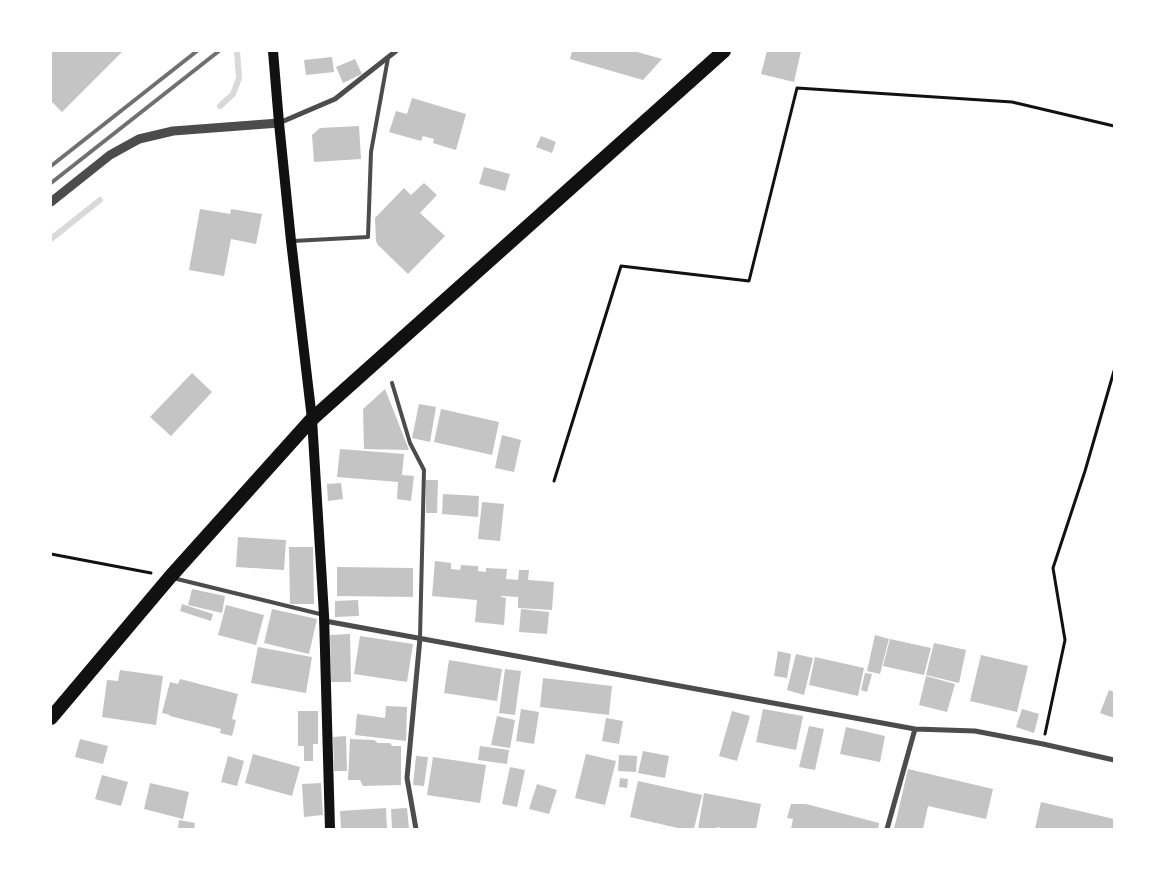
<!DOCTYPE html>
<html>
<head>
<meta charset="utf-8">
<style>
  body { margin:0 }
  #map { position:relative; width:1165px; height:880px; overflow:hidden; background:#fff; font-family:Ubuntu,sans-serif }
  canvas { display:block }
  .frame { position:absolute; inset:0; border:52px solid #fff; pointer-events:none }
</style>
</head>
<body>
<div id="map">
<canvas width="1165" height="880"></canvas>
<div class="frame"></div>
</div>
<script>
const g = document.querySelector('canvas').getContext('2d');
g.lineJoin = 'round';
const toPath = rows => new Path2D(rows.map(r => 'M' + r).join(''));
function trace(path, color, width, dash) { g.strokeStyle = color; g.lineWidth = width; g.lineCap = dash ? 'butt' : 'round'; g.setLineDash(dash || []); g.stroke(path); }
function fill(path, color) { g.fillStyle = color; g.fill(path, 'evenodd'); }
const stream = toPath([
  [220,106,233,94,239,78,237,51],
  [51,239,100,200]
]);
const building = toPath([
  [51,51,123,51,62,112,51,101],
  [572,51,634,51,662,59,643,80,570,59],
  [767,51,801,51,794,82,761,74],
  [332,57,334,72,306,75,304,60],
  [355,59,362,74,343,83,336,67],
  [412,98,466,114,456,150,433,143,434,139,423,136,421,141,389,132,396,111,407,114],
  [359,126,361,159,314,162,312,135,320,128],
  [541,136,556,142,552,153,536,147],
  [484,167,510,174,505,191,479,184],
  [424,183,437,195,420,213,445,236,408,274,378,245,376,241,375,218,404,188,411,195],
  [200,209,230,214,231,209,262,214,256,244,231,239,224,276,189,270],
  [192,373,212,392,171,436,150,417],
  [385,389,409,450,364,449,363,409],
  [419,404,436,407,430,442,412,438],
  [441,409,499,422,492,455,434,442],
  [502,435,521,440,514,472,495,468],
  [340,449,404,454,402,475,414,476,411,501,397,499,398,482,337,477],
  [426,480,438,480,437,513,426,513],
  [341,483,343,499,328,501,327,484],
  [443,494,479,496,478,517,442,514],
  [482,502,504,504,500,541,478,539],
  [238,537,286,540,284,570,236,567],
  [289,547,313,547,314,604,290,604],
  [435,561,451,563,451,569,460,570,461,565,478,566,478,571,486,572,486,568,507,569,506,579,518,580,519,570,529,570,528,580,554,582,552,610,518,608,518,597,501,596,501,597,506,598,504,625,475,622,477,600,432,596],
  [337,567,413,568,413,597,337,596],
  [192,589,225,596,222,613,188,605],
  [358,600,359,616,335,617,335,601],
  [182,604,213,614,211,621,180,611],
  [226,605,264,615,256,645,218,635],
  [272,609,317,619,309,654,264,643],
  [521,609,549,612,547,634,519,632],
  [350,634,351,682,331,682,330,635],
  [875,635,889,639,880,674,867,671],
  [360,636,413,644,407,682,354,674],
  [890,639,931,648,924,675,883,666],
  [934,643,966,650,959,683,926,675],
  [258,647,312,657,306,693,251,683],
  [778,651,791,654,787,678,774,676],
  [796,654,813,658,804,695,787,690],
  [981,655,1028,666,1017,712,970,701],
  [815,657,864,668,858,696,809,685],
  [449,660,502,669,497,701,444,693],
  [505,669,521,671,515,715,499,713],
  [120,670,163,676,156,725,102,717,107,680,118,681],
  [865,673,872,674,867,692,861,690],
  [926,676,955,684,947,712,919,705],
  [543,678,612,686,609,715,540,707],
  [180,679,238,694,232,719,236,720,232,736,220,733,221,729,170,716,170,715,162,713,170,682,178,684],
  [1109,690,1114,692,1114,718,1100,713],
  [386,706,407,707,406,741,355,735,357,714,385,718],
  [521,709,539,712,534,744,516,741],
  [763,709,803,716,796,750,756,742],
  [1022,709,1039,714,1034,733,1016,727],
  [298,711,318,711,318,744,313,744,313,761,304,761,304,746,298,746],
  [732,711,750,716,737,761,719,756],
  [497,716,515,720,510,748,491,745],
  [606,718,623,721,619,744,602,741],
  [809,726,824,729,815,770,799,767],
  [846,727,885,736,880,762,840,754],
  [346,736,347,771,334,771,333,737],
  [80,739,108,746,103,764,75,757],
  [350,739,374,740,378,743,390,743,392,746,401,746,401,785,363,786,360,780,348,780],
  [480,746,509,750,507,764,478,760],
  [643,751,669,756,665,778,638,773],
  [253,754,300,767,292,796,245,783],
  [586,754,616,761,605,805,575,798],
  [619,755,637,756,636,772,618,771],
  [228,756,244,761,237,786,221,782],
  [416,756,428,757,424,786,413,785],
  [433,757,486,765,480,803,427,795],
  [510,767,525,770,517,807,502,804],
  [908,769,993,789,986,819,928,806,923,829,894,829],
  [102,775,128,782,121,806,95,799],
  [620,778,628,779,627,788,619,787],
  [638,781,702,795,694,829,682,829,630,817],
  [150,783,189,792,183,819,144,809],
  [321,783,323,815,304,817,302,784],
  [537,784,557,790,549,814,529,809],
  [704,793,761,804,756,829,725,829,717,827,717,829,698,829],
  [1041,802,1114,819,1114,829,1035,829],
  [791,804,806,804,879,823,878,829,791,829,793,819,787,818],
  [386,808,387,829,341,829,340,811],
  [407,808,409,829,392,829,391,809],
  [179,820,195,823,194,829,178,829]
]);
const path = toPath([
  [554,481,621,266,749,281,797,88,1012,102,1114,126],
  [51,554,151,573],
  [1045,734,1065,640,1053,568,1085,471,1114,371]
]);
const service = toPath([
  [293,241,368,237,371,152,388,58],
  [392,383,410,443,424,470,420,638],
  [173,578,324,615]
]);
const minor = toPath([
  [279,123,335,99,396,51],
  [325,621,915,729,975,731,1043,744,1114,760],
  [416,829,407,778,420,638],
  [887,829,915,729]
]);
const tertiary = toPath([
  [51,202,110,155,139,139,173,131,279,123]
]);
const secondary = toPath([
  [273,51,279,123,291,241,312,419,324,615,330,829]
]);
const trunk = toPath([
  [51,718,170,577,312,419,724,51]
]);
const rail = toPath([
  [51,166,197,51],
  [51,183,219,51]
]);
trace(stream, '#d9d9d9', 6);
fill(building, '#c4c4c4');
trace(path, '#111', 3);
trace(service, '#4c4c4c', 4);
trace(minor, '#4c4c4c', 5);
trace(tertiary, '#4c4c4c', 9);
trace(secondary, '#111', 10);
trace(trunk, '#111', 14);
trace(rail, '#707070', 4);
</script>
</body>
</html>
